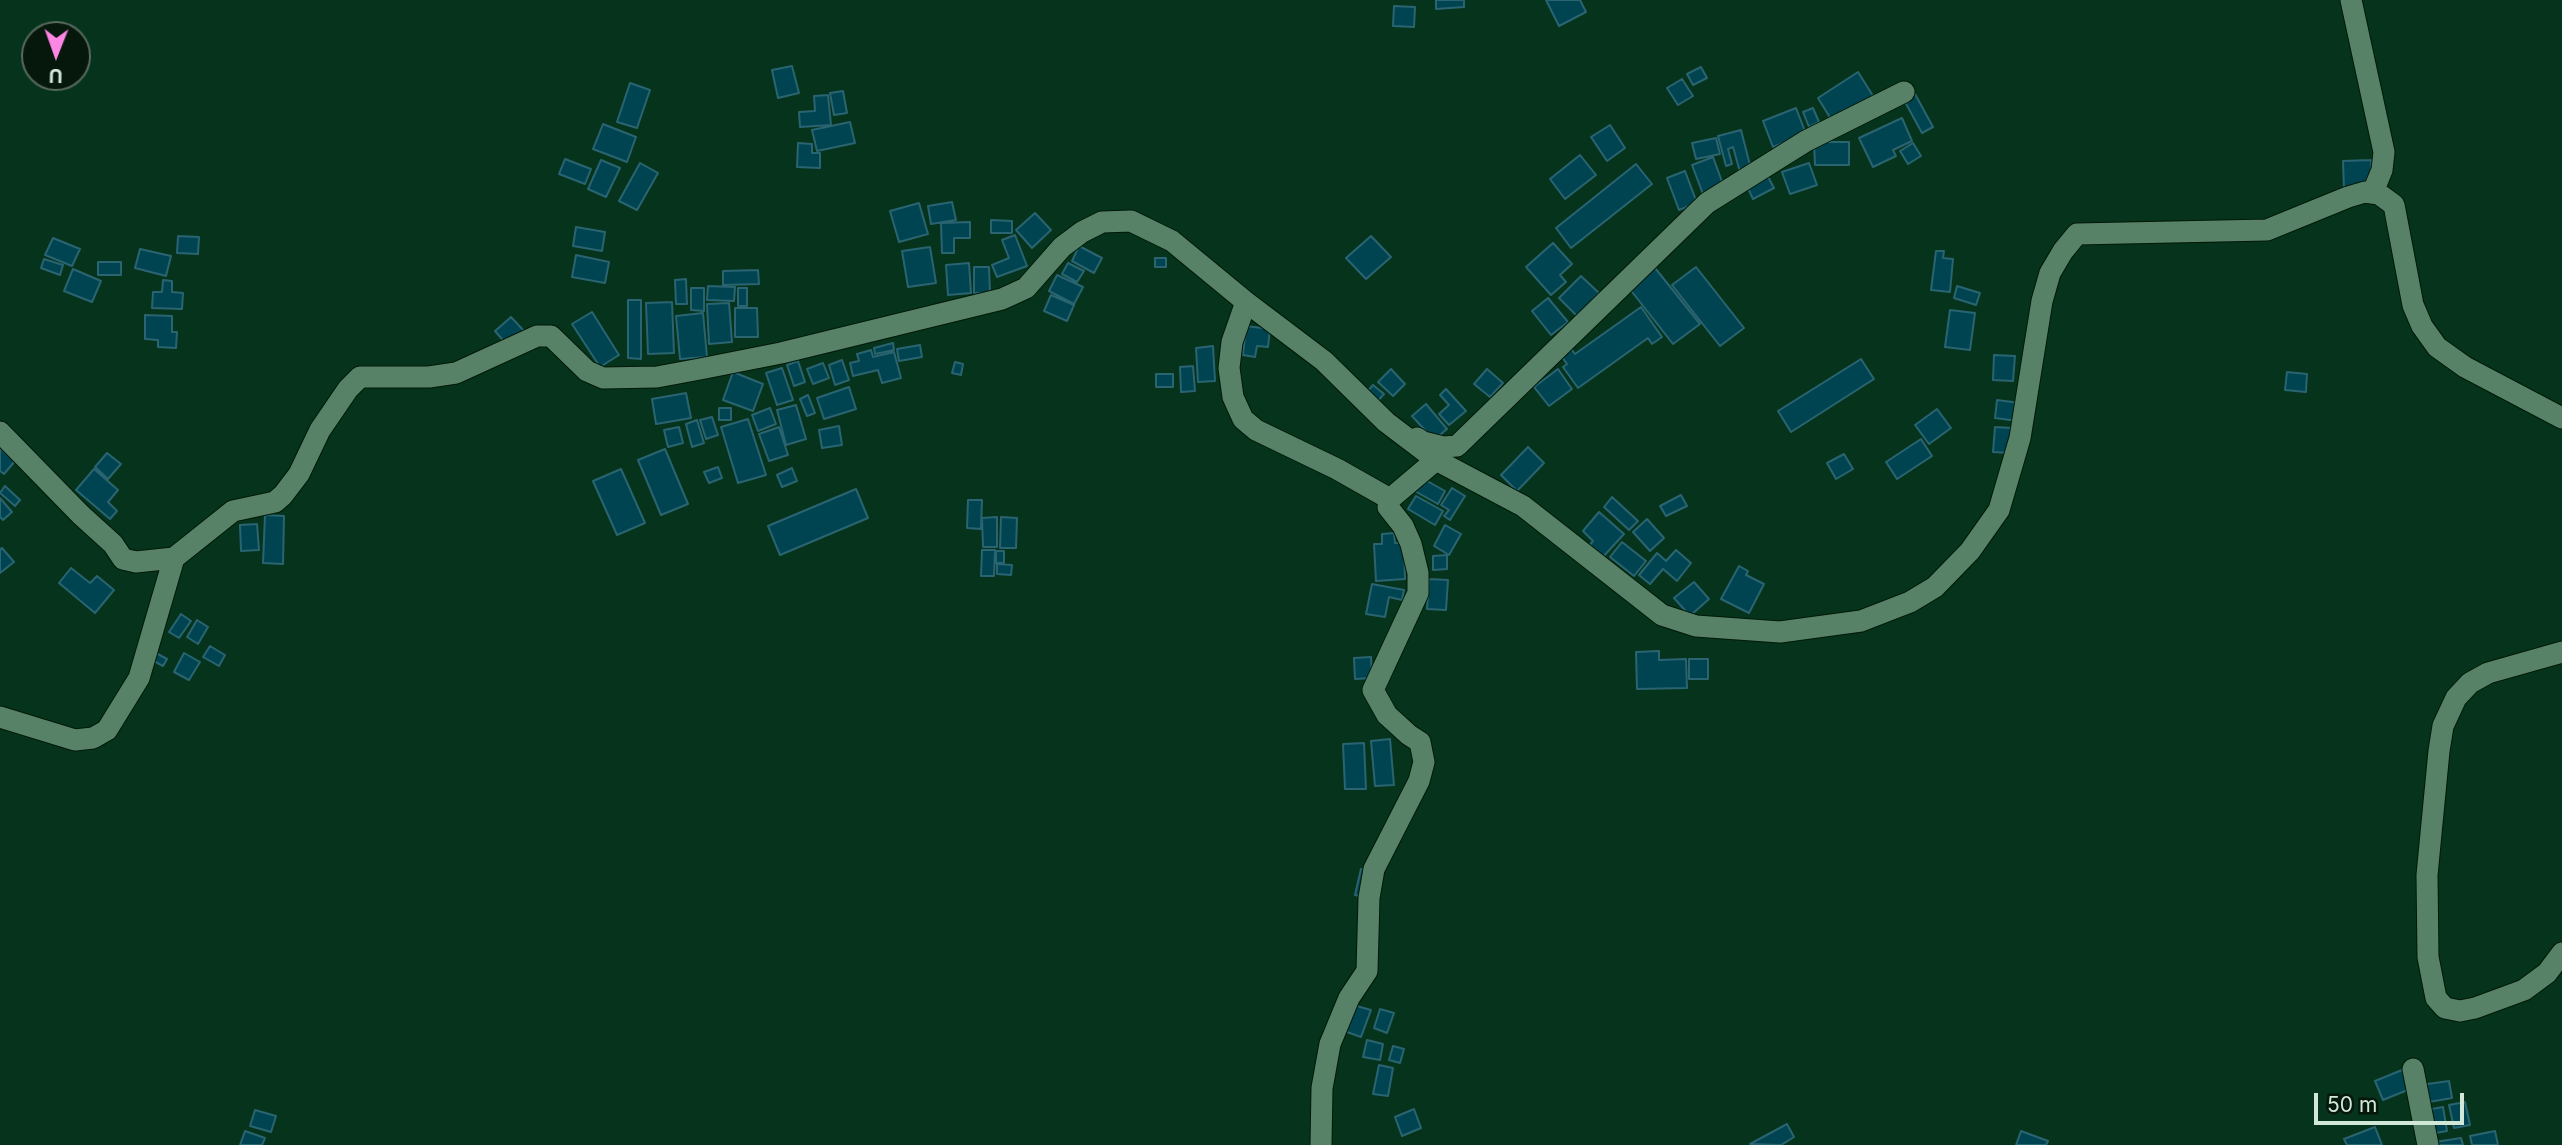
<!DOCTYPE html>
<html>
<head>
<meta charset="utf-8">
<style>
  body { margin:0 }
  #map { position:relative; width:2562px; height:1145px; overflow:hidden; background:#06331c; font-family:Inter,sans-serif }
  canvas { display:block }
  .north { position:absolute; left:21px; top:21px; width:70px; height:70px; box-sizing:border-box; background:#06170c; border:2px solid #576a5e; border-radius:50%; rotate:181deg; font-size:19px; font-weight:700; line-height:28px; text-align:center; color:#d1e7d8 }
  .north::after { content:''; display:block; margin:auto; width:24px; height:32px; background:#fc86e4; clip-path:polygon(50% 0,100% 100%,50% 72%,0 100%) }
  .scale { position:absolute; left:2314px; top:1093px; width:150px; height:32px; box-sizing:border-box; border:4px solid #d1e7d8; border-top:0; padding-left:9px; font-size:21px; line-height:24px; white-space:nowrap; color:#d1e7d8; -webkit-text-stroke:5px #06170c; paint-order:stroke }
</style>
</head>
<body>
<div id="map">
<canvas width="2562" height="1145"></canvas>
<div class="north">U</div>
<div class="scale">50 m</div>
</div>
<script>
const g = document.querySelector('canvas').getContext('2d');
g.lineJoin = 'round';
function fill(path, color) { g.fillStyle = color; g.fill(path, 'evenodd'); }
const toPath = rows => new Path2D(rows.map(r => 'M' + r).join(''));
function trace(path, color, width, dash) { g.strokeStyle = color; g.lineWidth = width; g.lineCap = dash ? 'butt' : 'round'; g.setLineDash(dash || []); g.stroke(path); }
const building = toPath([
  [1436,0,1464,0,1464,7,1436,9,1436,0],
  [1546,0,1580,0,1586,12,1559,26,1546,0],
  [1394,6,1415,7,1414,27,1393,26,1394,6],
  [792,66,799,93,778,98,772,70,792,66],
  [1701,67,1707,78,1693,85,1687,74,1701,67],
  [1858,72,1875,99,1834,124,1818,98,1858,72],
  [1682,79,1693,96,1678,105,1667,88,1682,79],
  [630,83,650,90,637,128,617,122,630,83],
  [843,91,847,113,834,115,830,93,843,91],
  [1915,94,1933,127,1922,133,1904,100,1915,94],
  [828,95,831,125,800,127,799,112,815,111,814,96,828,95],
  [1796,108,1806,134,1773,147,1763,121,1796,108],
  [1813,108,1819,122,1809,127,1803,112,1813,108],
  [1902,118,1912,141,1893,150,1896,156,1873,167,1859,138,1902,118],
  [850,122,855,143,817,151,812,130,850,122],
  [603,124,636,137,627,162,593,149,603,124],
  [1610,125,1625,148,1607,161,1591,137,1610,125],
  [1741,130,1751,169,1740,172,1733,147,1728,149,1732,164,1726,166,1718,136,1741,130],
  [1716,138,1720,154,1696,159,1692,143,1716,138],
  [1814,142,1849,142,1849,165,1815,165,1814,142],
  [798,143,812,144,812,153,820,153,820,168,797,167,798,143],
  [1913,143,1921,156,1908,164,1900,151,1913,143],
  [1580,155,1596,175,1565,199,1550,179,1580,155],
  [1713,157,1724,187,1703,194,1692,165,1713,157],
  [565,159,591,169,585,184,559,174,565,159],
  [601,160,620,168,606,197,588,189,601,160],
  [2371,160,2373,189,2344,190,2343,161,2371,160],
  [640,163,658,173,637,210,619,201,640,163],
  [1809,163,1817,185,1790,194,1782,172,1809,163],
  [1636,164,1652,184,1571,248,1556,228,1636,164],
  [1685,171,1697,203,1679,210,1667,178,1685,171],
  [1766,173,1774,188,1753,199,1746,184,1766,173],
  [952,202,956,220,931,224,928,206,952,202],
  [919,203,928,234,899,242,890,211,919,203],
  [1035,213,1051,230,1032,248,1016,230,1035,213],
  [991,220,1012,221,1012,233,991,233,991,220],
  [970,222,970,238,954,238,954,253,942,253,941,223,970,222],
  [576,227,605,232,602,251,573,246,576,227],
  [1015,235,1027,266,997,277,992,265,1009,258,1002,240,1015,235],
  [178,236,199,237,198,254,177,253,178,236],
  [1371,236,1391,257,1366,279,1346,258,1371,236],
  [53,238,80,249,72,266,45,255,53,238],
  [1553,243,1572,264,1560,275,1566,282,1551,295,1526,267,1553,243],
  [1079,246,1102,258,1094,273,1072,261,1079,246],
  [930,247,936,283,908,287,902,251,930,247],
  [140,249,171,256,166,276,135,268,140,249],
  [1936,251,1944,251,1943,258,1953,259,1950,292,1931,290,1936,251],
  [576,255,609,262,605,283,572,277,576,255],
  [1155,258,1166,258,1166,267,1155,267,1155,258],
  [44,259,63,265,60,275,41,268,44,259],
  [98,262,121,262,121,275,98,275,98,262],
  [969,263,971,293,948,295,946,265,969,263],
  [1068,263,1084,271,1077,282,1062,274,1068,263],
  [974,267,989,267,990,293,974,293,974,267],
  [1696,267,1744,328,1720,346,1672,285,1696,267],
  [1655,268,1700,324,1673,344,1629,288,1655,268],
  [73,269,101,281,92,302,64,291,73,269],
  [758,270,759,284,723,285,723,271,758,270],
  [1057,275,1083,287,1074,304,1049,291,1057,275],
  [1581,276,1599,293,1577,316,1559,298,1581,276],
  [686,279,687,304,676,304,675,280,686,279],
  [163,280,172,281,172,292,183,293,182,309,152,308,153,292,162,292,163,280],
  [708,286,735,287,734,301,707,300,708,286],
  [1957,286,1980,293,1976,305,1954,298,1957,286],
  [691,288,704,288,704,311,691,310,691,288],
  [738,288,747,288,747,306,738,306,738,288],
  [1051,295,1074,305,1067,321,1044,311,1051,295],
  [1548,298,1568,322,1551,335,1532,311,1548,298],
  [628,300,641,300,641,359,628,358,628,300],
  [672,302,674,353,648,354,646,303,672,302],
  [729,303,732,342,709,344,707,304,729,303],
  [1641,307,1662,337,1652,344,1648,338,1578,388,1563,367,1567,364,1559,353,1569,346,1575,354,1641,307],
  [735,308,757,308,758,337,735,337,735,308],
  [1950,310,1975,313,1970,350,1945,347,1950,310],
  [592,312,619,355,600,367,572,324,592,312],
  [703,313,707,357,680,359,676,316,703,313],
  [145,315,172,316,172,332,177,332,176,348,158,347,158,340,145,339,145,315],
  [511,317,524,331,507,345,495,331,511,317],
  [1246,326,1270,329,1268,347,1257,346,1255,357,1243,355,1246,326],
  [893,343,894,350,875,354,874,348,893,343],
  [920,345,922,357,899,361,897,349,920,345],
  [1213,346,1215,381,1198,382,1196,348,1213,346],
  [871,350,873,357,894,352,901,378,882,383,878,370,853,376,850,363,859,361,857,354,871,350],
  [1994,355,2015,356,2013,381,1993,380,1994,355],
  [1861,359,1874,379,1791,432,1778,411,1861,359],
  [842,360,849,380,835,385,829,365,842,360],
  [798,361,805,382,794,386,787,365,798,361],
  [955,362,963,364,961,375,952,373,955,362],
  [823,363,829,378,813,384,807,369,823,363],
  [1193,366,1195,391,1181,392,1180,367,1193,366],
  [782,368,793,400,777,405,766,373,782,368],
  [1391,369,1405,384,1393,396,1378,382,1391,369],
  [1487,369,1503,383,1490,397,1474,384,1487,369],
  [1558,369,1572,389,1549,406,1534,387,1558,369],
  [733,372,763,384,753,411,723,400,733,372],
  [2287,372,2307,374,2306,392,2285,390,2287,372],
  [1156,374,1173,374,1173,387,1156,387,1156,374],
  [1373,385,1384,394,1376,403,1366,393,1373,385],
  [849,387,856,409,824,419,817,398,849,387],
  [1446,389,1466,411,1449,425,1439,414,1449,405,1440,395,1446,389],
  [686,393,691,418,656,424,652,399,686,393],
  [808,395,815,413,807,416,800,399,808,395],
  [1997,400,2020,403,2018,421,1995,418,1997,400],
  [1426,404,1447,429,1434,440,1412,416,1426,404],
  [796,405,806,439,786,445,777,410,796,405],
  [719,408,731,408,731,420,719,420,719,408],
  [770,408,776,424,758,431,752,415,770,408],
  [1937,409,1951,428,1929,444,1915,425,1937,409],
  [712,417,718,435,706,439,700,420,712,417],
  [748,419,766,475,738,483,721,427,748,419],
  [697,420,704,443,692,447,686,424,697,420],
  [839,426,842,445,822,448,819,430,839,426],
  [679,427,683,443,668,447,664,430,679,427],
  [779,427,788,455,769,461,759,434,779,427],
  [1995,427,2012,428,2010,453,1993,452,1995,427],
  [1921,439,1932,456,1897,479,1886,462,1921,439],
  [1528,447,1544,463,1517,491,1501,475,1528,447],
  [0,448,15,461,4,474,0,471,0,448],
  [665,449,688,504,661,515,638,460,665,449],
  [107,453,121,464,108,479,95,467,107,453],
  [1844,454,1853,469,1836,479,1827,463,1844,454],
  [718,467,722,478,709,483,704,472,718,467],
  [792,468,797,481,782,487,777,475,792,468],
  [94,469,118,490,108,502,117,511,110,519,76,490,94,469],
  [621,469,645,523,617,535,593,481,621,469],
  [1420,477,1445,491,1438,504,1413,490,1420,477],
  [5,486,20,500,15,506,0,493,5,486],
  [1452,488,1465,496,1450,520,1444,516,1449,510,1441,505,1452,488],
  [856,489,868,518,780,555,768,526,856,489],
  [1681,495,1687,506,1666,516,1660,506,1681,495],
  [1416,496,1443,511,1435,525,1408,509,1416,496],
  [1612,497,1638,521,1629,530,1604,507,1612,497],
  [0,498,12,512,3,520,0,517,0,498],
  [968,500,982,500,981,529,967,528,968,500],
  [1599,512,1624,534,1602,558,1588,547,1593,541,1583,531,1599,512],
  [265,515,284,516,283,564,263,563,265,515],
  [997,517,997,547,983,547,982,518,997,517],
  [1001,517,1017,518,1016,548,1000,548,1001,517],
  [1647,519,1664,538,1650,551,1633,532,1647,519],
  [257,524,259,550,241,551,240,525,257,524],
  [1445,525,1461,534,1449,555,1434,546,1445,525],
  [1394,533,1395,543,1404,543,1405,579,1376,581,1374,544,1382,544,1382,534,1394,533],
  [1622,542,1646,561,1634,576,1610,557,1622,542],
  [2,548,14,562,0,573,0,550,2,548],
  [982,550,995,550,994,576,981,576,982,550],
  [1676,550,1691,563,1677,581,1663,569,1650,584,1639,575,1657,553,1666,561,1676,550],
  [996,551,1004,551,1004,563,996,563,996,551],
  [1447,555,1447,569,1433,570,1433,556,1447,555],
  [997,564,1012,565,1011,575,997,574,997,564],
  [1739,566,1748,571,1746,575,1764,584,1749,613,1721,599,1739,566],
  [71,568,90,583,97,576,114,590,95,613,59,583,71,568],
  [1429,579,1448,580,1446,610,1427,609,1429,579],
  [1694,582,1709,599,1690,616,1674,598,1694,582],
  [1372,584,1404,590,1402,600,1389,597,1385,617,1366,614,1372,584],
  [181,614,191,621,179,638,169,632,181,614],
  [197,620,208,627,198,644,187,637,197,620],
  [210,646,225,655,219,666,203,657,210,646],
  [1659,651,1659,660,1686,659,1687,688,1637,689,1636,652,1659,651],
  [156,653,167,659,163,666,152,660,156,653],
  [184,653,200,662,189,680,174,672,184,653],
  [1371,657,1372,678,1355,679,1354,658,1371,657],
  [1689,659,1708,659,1708,679,1689,679,1689,659],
  [1390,739,1394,785,1375,786,1371,741,1390,739],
  [1364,743,1366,789,1345,789,1343,744,1364,743],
  [1361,869,1370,871,1363,897,1355,895,1361,869],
  [1353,1005,1371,1010,1361,1037,1344,1031,1353,1005],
  [1380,1009,1394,1013,1387,1033,1374,1028,1380,1009],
  [1367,1040,1383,1044,1380,1060,1363,1057,1367,1040],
  [1393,1046,1404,1049,1400,1063,1389,1060,1393,1046],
  [1379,1065,1393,1068,1388,1096,1373,1094,1379,1065],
  [2402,1070,2410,1089,2383,1100,2375,1081,2402,1070],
  [2449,1081,2452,1098,2423,1103,2420,1085,2449,1081],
  [2465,1102,2470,1125,2454,1128,2449,1105,2465,1102],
  [2443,1107,2447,1131,2430,1134,2426,1110,2443,1107],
  [1414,1109,1421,1128,1402,1136,1395,1117,1414,1109],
  [255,1110,276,1116,271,1132,250,1126,255,1110],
  [1787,1124,1794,1137,1781,1145,1750,1144,1787,1124],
  [2375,1127,2382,1145,2347,1145,2344,1139,2375,1127],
  [245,1131,265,1138,262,1145,240,1145,245,1131],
  [2021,1131,2048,1141,2046,1145,2016,1145,2021,1131],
  [2495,1131,2498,1145,2472,1145,2470,1136,2495,1131],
  [2461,1138,2463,1145,2435,1145,2435,1142,2461,1138]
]);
const street = toPath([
  [2351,0,2384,152,2382,170,2373,192],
  [1246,302,1232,342,1229,368,1233,397,1243,419,1256,430,1337,469,1390,499],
  [0,432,81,515,113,544,123,559,136,562,174,558,233,511,275,502,283,495,299,474,320,430,348,389,360,377,429,377,456,373,537,336,551,336,587,371,603,378,657,377,700,369,781,353,1002,299,1026,288,1062,247,1082,232,1102,222,1131,221,1172,241,1246,302,1324,361,1386,422,1436,460,1390,499,1388,507,1403,526,1411,544,1418,573,1418,593,1373,690,1387,715,1409,735,1420,742,1424,762,1419,781,1374,869,1369,898,1367,971,1349,998,1330,1044,1322,1088,1321,1145],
  [1417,438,1423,442,1443,447,1457,446,1707,203,1806,141,1904,92],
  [1436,460,1523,506,1662,615,1696,626,1780,632,1861,621,1910,602,1935,587,1970,551,1999,510,2020,438,2042,301,2050,273,2063,251,2077,234,2267,230,2348,197,2365,192,2379,194,2394,205,2413,305,2422,326,2437,347,2465,367,2562,418],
  [2562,652,2488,673,2470,683,2456,698,2443,726,2439,751,2427,875,2428,957,2436,998,2445,1008,2460,1011,2475,1008,2524,990,2547,973,2562,953],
  [0,717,75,740,93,738,107,730,139,678,174,558],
  [2413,1069,2428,1145]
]);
fill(building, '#004451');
trace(building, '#2a6471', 2);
trace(street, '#001908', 23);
trace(street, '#588267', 21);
</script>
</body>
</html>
